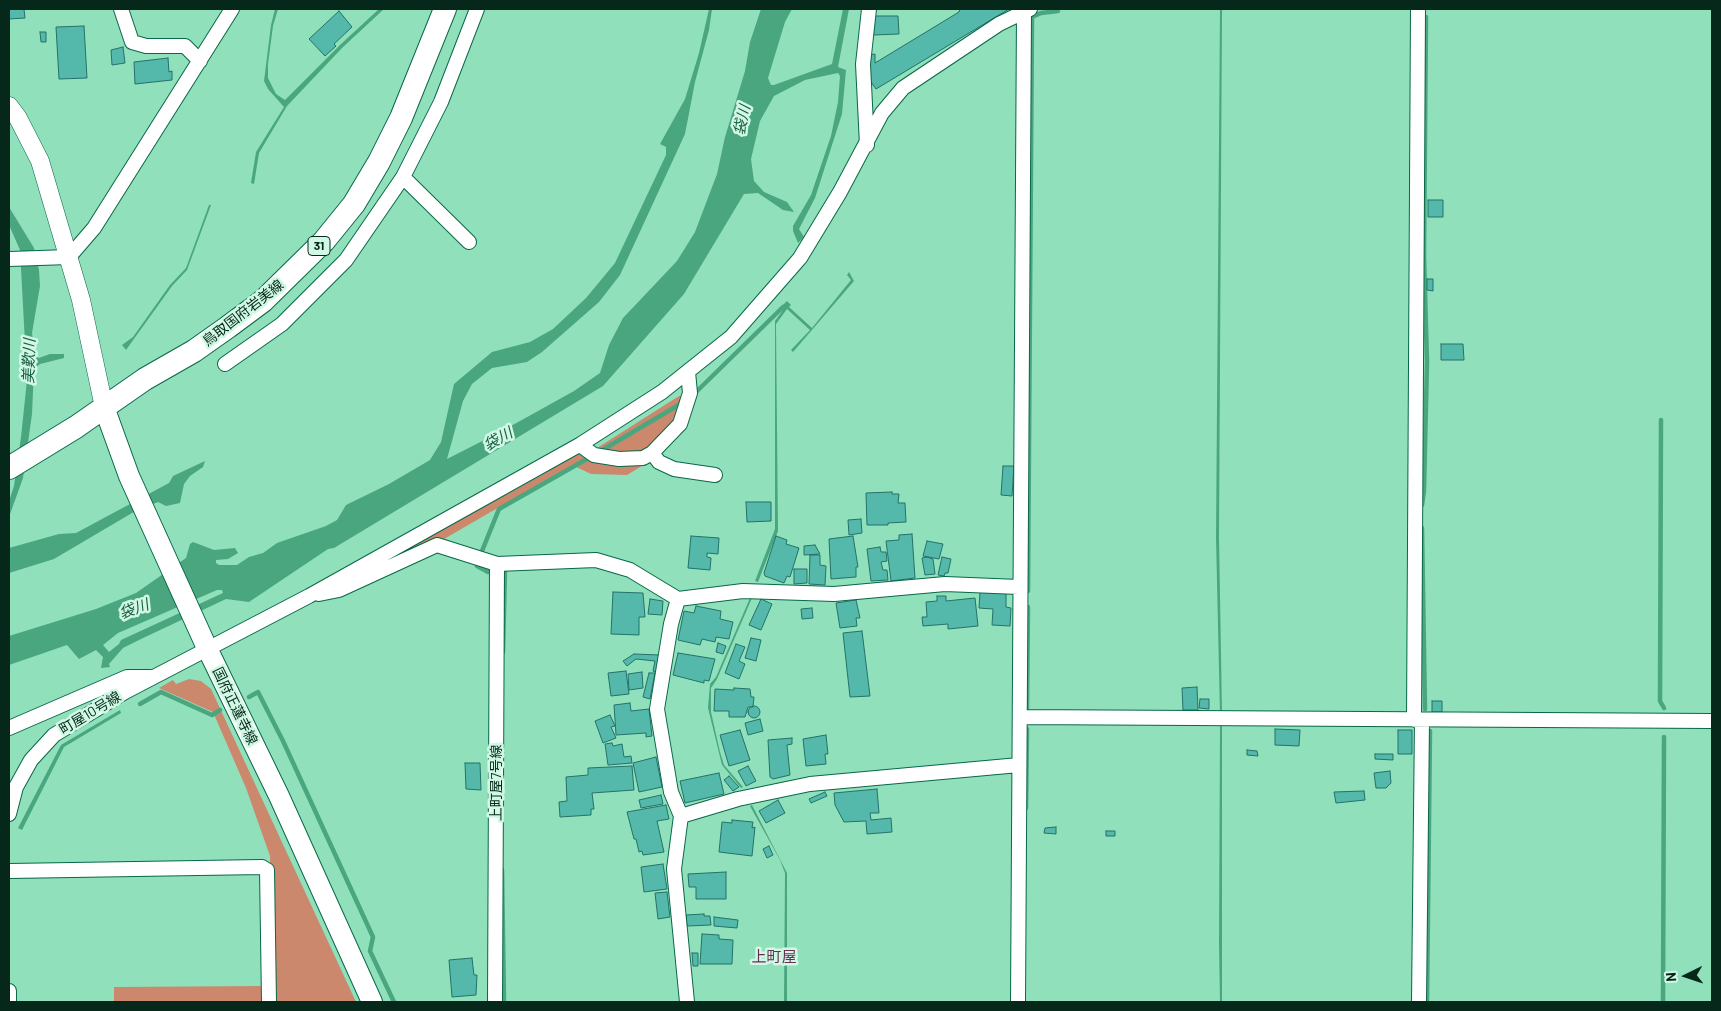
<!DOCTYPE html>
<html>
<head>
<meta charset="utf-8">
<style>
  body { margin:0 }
  #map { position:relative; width:1721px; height:1011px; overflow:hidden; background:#90e0bb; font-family:Barlow,sans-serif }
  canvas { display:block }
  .frame { position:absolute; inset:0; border:10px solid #05281a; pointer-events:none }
  .north { position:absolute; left:1661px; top:951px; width:50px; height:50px; -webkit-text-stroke:4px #d1f8e4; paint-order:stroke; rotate:266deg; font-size:14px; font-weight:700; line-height:20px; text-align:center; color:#05281a }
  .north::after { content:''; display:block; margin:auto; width:18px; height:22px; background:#05281a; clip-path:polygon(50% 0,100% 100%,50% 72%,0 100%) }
</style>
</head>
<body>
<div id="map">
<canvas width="1721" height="1011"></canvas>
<div class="frame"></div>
<div class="north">N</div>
</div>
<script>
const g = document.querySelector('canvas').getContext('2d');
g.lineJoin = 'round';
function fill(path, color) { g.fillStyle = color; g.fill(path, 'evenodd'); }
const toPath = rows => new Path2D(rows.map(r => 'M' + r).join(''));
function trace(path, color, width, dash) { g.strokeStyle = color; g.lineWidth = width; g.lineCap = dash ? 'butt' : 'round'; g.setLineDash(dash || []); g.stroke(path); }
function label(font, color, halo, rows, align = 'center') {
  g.font = font + ' Barlow,"Noto Sans JP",sans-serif'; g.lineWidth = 5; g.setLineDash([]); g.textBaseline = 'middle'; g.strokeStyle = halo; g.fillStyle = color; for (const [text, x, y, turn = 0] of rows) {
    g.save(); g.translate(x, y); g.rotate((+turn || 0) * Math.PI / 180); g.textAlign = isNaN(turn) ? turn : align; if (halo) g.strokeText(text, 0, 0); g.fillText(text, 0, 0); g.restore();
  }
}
const green = toPath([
  [679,396,684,397,680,417,650,449,622,455,594,450],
  [577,450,650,461,627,475,591,474,572,465,444,539,432,540,338,584,495,497,506,495,547,472,555,461],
  [189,679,201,681,211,689,356,1002,272,1002,270,856,246,788,213,712,159,688,173,680,176,684],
  [264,986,264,1002,114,1002,114,987]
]);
const water = toPath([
  [275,9,278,9,273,26,268,64,268,78,276,94,285,100,341,44,379,9,384,9,343,47,287,106,259,153,254,184,251,183,256,152,284,107,268,89,264,81,271,25],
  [709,9,712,9,709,30,695,82,685,134,620,275,599,302,542,352,527,362,492,368,472,384,463,401,447,459,502,431,574,391,600,373,609,345,623,318,677,261,695,232,717,174,725,137,745,71,750,42,761,9,792,9,785,22,768,78,771,85,774,85,832,64,843,9,849,9,838,67,846,70,842,114,815,198,799,229,804,237,798,243,793,231,793,226,811,195,831,136,838,102,840,76,838,73,805,80,774,96,760,121,751,159,754,181,764,192,787,202,794,212,783,210,758,193,744,194,684,294,603,386,334,548,328,549,249,602,226,599,141,639,123,648,109,664,110,667,101,668,103,657,96,650,79,659,67,645,9,665,9,636,96,609,136,593,186,558,190,544,193,542,214,550,235,548,238,553,228,559,216,560,216,563,219,565,237,565,249,557,263,553,277,543,326,526,337,520,346,505,389,484,430,460,441,442,454,384,492,352,530,342,553,329,586,298,615,263,666,155,666,147,660,144,685,99,699,53],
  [217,590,222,590,223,593,121,640,119,644,109,652,103,645,118,633],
  [1220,10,1222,10,1219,537,1222,713,1220,714,1216,538],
  [209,205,211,205,187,270,172,286,126,350,122,345,133,337,170,285,186,268],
  [9,207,34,248,39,270,40,286,32,333,35,356,39,358,50,354,64,354,64,358,40,364,34,369,32,414,23,478,9,517,9,501,14,486,21,437,27,380,20,250,9,225],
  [849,272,854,281,793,352,791,350,810,330,787,309,776,324,778,531,758,582,755,581,775,529,775,321,785,307,783,305,787,301,791,305,789,307,812,328,851,280,847,275],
  [205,461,203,467,190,476,184,484,180,503,166,506,158,502,132,513,54,559,9,573,9,548,59,534,76,533,169,483,173,476],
  [750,598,752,598,717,679,711,688,711,712,720,752,724,765,743,787,741,788,722,765,708,708,710,684,716,677],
  [120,710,121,713,64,747,22,830,18,828,61,745],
  [1220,726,1222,726,1222,1002,1220,1002,1219,945],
  [752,805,787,873,787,1002,784,1002,785,873,780,860,750,806]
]);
const stream = toPath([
  [693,395,783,307],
  [1661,420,1660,701,1664,708],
  [599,452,682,403],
  [1422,505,1424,491,1427,362,1424,256,1426,17],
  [1422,528,1425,709],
  [482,551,499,509,592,456],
  [477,566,488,572],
  [1028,591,1032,17,1041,13,1058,11],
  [503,652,505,571],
  [249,697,258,692,283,741,373,937,370,951,394,1002],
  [140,704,161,692,212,715,220,710],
  [1027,708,1028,607],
  [1026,808,1027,729],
  [502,870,504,1002],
  [1427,1002,1430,731],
  [1663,1002,1664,737]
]);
const building = toPath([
  [9,9,24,9,25,18,9,19,9,9],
  [960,9,1009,9,876,89,869,79,869,55,875,54,875,63,959,12,960,9],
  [339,11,352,27,334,44,336,46,325,56,309,39,339,11],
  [872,16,898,16,899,34,873,35,872,16],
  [84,26,87,78,59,79,56,27,84,26],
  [40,32,46,32,46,42,41,42,40,32],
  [123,47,125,63,112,65,111,50,123,47],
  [168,58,169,72,172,71,172,80,135,84,134,62,168,58],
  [1428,200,1443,200,1443,217,1428,217,1428,200],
  [1427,279,1433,279,1433,291,1427,290,1427,279],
  [1441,344,1463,344,1464,360,1441,360,1441,344],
  [1003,466,1014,466,1012,496,1001,495,1003,466],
  [892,492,892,494,899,494,898,503,905,503,906,522,888,523,888,525,867,525,866,493,892,492],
  [746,502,771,502,771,521,747,522,746,502],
  [861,519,862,533,849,535,848,520,861,519],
  [912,534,915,578,891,581,886,541,899,540,899,535,912,534],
  [691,536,719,538,718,554,707,553,707,557,711,558,710,570,688,568,691,536],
  [776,536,787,540,786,544,799,548,790,577,787,576,784,583,765,576,764,573,776,536],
  [853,536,858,567,856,567,856,577,831,579,829,539,853,536],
  [927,541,943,544,939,559,923,556,927,541],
  [815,545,820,554,804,555,804,546,815,545],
  [880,547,881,552,886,552,887,561,881,562,883,570,887,570,888,580,871,581,867,549,880,547],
  [810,555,820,555,820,565,826,566,825,585,809,584,810,555],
  [927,557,933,559,935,574,925,575,922,558,927,557],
  [942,557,951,559,948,573,945,573,944,576,938,575,942,557],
  [794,569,807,569,807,583,794,584,794,569],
  [613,592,643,593,645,617,639,617,639,635,611,634,613,592],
  [980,592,1006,593,1006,607,1011,608,1010,626,992,625,993,609,979,608,980,592],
  [937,596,946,596,946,601,975,598,978,626,948,629,948,624,923,626,922,617,927,617,926,602,937,601,937,596],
  [650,599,663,601,662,615,648,614,650,599],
  [761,599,772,604,761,630,749,625,761,599],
  [856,600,860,618,856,618,857,626,840,628,836,603,856,600],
  [696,606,721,611,720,619,733,622,729,639,716,637,715,642,702,639,700,645,678,640,684,611,694,613,696,606],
  [812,608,813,618,802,619,801,609,812,608],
  [862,631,870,696,850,697,843,633,862,631],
  [751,638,761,640,756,661,745,658,751,638],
  [718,643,726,646,723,654,716,652,718,643],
  [736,644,745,647,739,661,745,664,739,679,725,673,736,644],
  [678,653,715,659,709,681,704,680,704,683,673,675,678,653],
  [634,654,660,655,656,672,653,671,655,661,636,659,627,666,623,661,634,654],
  [626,671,629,694,611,696,608,673,626,671],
  [642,672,643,688,629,690,628,674,642,672],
  [649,673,655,673,650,699,643,697,649,673],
  [1197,687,1198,710,1183,710,1182,688,1197,687],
  [734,688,750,689,751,697,754,697,753,707,748,707,745,717,729,717,729,711,714,711,715,689,734,690,734,688],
  [1200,699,1209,699,1209,709,1199,708,1200,699],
  [1432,701,1442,701,1442,712,1432,712,1432,701],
  [630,703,631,711,649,709,652,736,646,737,646,733,616,735,614,705,630,703],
  '748 712a6 6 0 1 1 12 0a6 6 0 1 1-12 0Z',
  [610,715,615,726,611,727,616,738,603,743,595,721,610,715],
  [760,719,763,731,748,735,745,723,760,719],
  [1275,729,1300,730,1299,746,1275,745,1275,729],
  [740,730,750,760,729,766,720,735,740,730],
  [1398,730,1412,730,1412,754,1398,754,1398,730],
  [826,735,828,754,825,754,826,764,806,766,803,739,826,735],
  [792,738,792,744,787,745,790,775,773,779,770,777,768,740,792,738],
  [612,743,613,746,622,744,624,757,631,756,632,763,608,765,605,744,612,743],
  [1247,750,1257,751,1258,756,1247,755,1247,750],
  [1375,754,1393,754,1393,760,1375,759,1375,754],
  [656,757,662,787,639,792,633,763,656,757],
  [465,763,480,763,481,790,466,789,465,763],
  [632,766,634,790,592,793,594,809,591,809,591,815,560,817,559,802,567,801,566,777,588,775,588,768,632,766],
  [748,766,756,781,746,786,738,771,748,766],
  [1390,771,1391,783,1386,788,1376,788,1374,773,1390,771],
  [719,773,724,794,685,803,680,781,719,773],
  [729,776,739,787,733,791,724,780,729,776],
  [877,789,879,813,870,813,871,820,891,818,892,832,867,834,866,821,844,822,835,805,834,793,877,789],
  [1364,791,1365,800,1336,803,1334,792,1364,791],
  [825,792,827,796,811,803,809,799,825,792],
  [661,795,663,804,641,808,639,800,661,795],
  [778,800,785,813,766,823,759,811,778,800],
  [666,805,669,819,657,821,664,852,643,855,642,851,639,852,636,839,634,839,627,812,666,805],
  [732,820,753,822,752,828,755,827,752,856,719,852,722,822,732,823,732,820],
  [1056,827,1056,834,1044,833,1045,828,1056,827],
  [1106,831,1115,831,1115,836,1106,836,1106,831],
  [769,846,773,855,767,858,763,849,769,846],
  [663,864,667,889,644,892,641,867,663,864],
  [726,872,726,899,696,899,696,887,689,887,688,874,726,872],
  [667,892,670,917,658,919,655,893,667,892],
  [704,914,704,916,710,916,711,925,687,926,686,915,704,914],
  [714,917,738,920,737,928,714,926,714,917],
  [702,934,719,935,719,939,733,940,732,964,700,964,702,934],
  [692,953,698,953,698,966,693,966,692,953],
  [472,958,474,975,477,975,476,995,452,997,449,960,472,958]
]);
const minor = toPath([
  [121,9,132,42,146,46,185,46,200,61],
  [867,145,863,64,869,9],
  [403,177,469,242],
  [9,259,69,257,94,228,232,9],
  [225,364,282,324,346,260,403,177,441,102,477,9],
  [580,445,594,455,619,459,643,458,652,453,680,424,690,393,688,372],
  [652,453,659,462,674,469,715,475],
  [319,594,339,590,437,545,497,564,596,560,630,570,678,599,743,591,834,594,945,584,1019,587],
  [678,599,671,624,657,709,671,792,681,816,674,869,687,1002],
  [1020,717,1712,721],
  [1414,720,1418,9],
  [9,728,127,677,150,677],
  [9,814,16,787,31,760,54,735,125,692,309,596,581,444,662,392,731,337,800,258,840,192,882,113,903,88,999,24,1030,9],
  [681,816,738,799,810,784,1019,765],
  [9,871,262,867,267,870,269,1002],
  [9,991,9,1002],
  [495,1002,497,564],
  [1018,1002,1024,13],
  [1419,1002,1422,720]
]);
const tertiary = toPath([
  [9,106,18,118,40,161,81,300,104,407]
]);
const secondary = toPath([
  [104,407,129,476,207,648,279,796,372,1002]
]);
const primary = toPath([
  [9,468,76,427,145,379,194,351,228,327,263,301,324,241,354,204,379,162,401,118,445,9]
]);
const shields = [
  [319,246,22]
];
const shieldNames = [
  ["31",319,246]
];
const streetNames = [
  ["鳥取国府岩美線",243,313,-38],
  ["国府正蓮寺線",235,706,64],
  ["町屋10号線",90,713,-31],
  ["上町屋7号線",496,783,-90]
];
const waterNames = [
  ["袋川",742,120,-77],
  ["美歎川",29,361,-88],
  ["袋川",498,439,-29],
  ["袋川",134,609,-20]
];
const neighbourhoodNames = [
  ["上町屋",774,957]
];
fill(green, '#cb886c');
fill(water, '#49a67f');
trace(stream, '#49a67f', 4.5);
fill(building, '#54b8aa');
trace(building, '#237268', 1);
trace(minor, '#086848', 16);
trace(tertiary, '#086848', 19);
trace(secondary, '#086848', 22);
trace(primary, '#086848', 24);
trace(minor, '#fff', 14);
trace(tertiary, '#fff', 18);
trace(secondary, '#fff', 20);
trace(primary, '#fff', 22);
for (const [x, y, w] of shields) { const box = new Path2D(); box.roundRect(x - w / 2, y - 9.5, w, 19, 4); g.fillStyle = '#d1f8e4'; g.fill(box); trace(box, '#05281a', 1); }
label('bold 12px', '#05281a', null, shieldNames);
label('14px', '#05281a', '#d1f8e4', streetNames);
label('italic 15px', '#175d42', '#d1f8e4', waterNames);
label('15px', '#6a2d54', '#d1f8e4', neighbourhoodNames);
</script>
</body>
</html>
